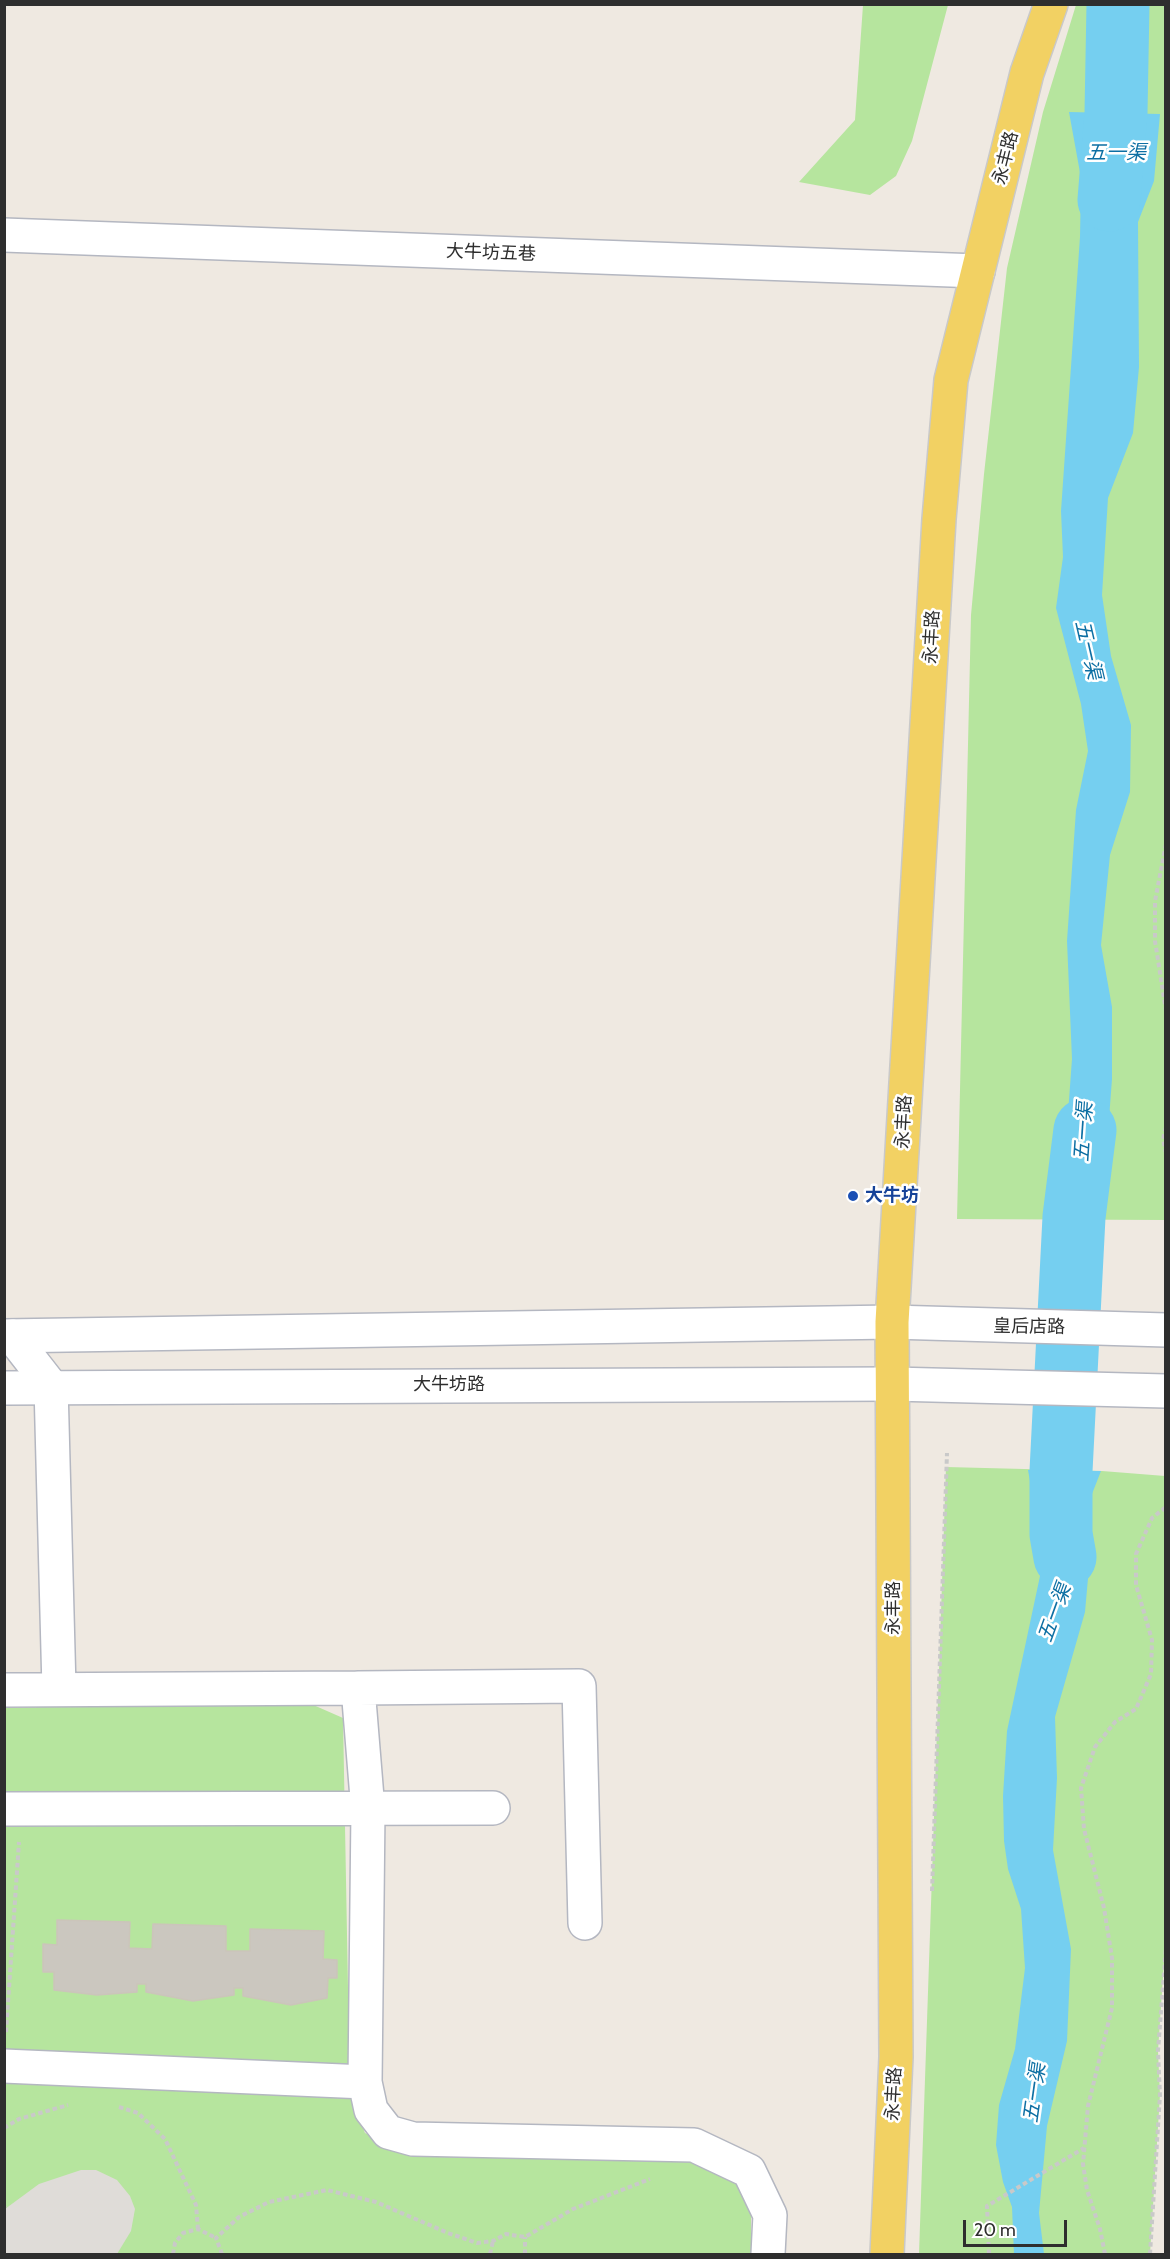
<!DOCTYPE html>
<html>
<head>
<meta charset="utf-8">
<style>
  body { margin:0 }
  #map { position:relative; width:1170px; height:2259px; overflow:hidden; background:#efe9e1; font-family:Cabin,sans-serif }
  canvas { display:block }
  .frame { position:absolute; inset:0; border:6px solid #2e2e2e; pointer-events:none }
  .scale { position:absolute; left:963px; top:2220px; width:104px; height:27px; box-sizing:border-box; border:3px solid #2e2e2e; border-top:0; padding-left:8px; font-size:18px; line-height:21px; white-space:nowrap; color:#2e2e2e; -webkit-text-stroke:4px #fff; paint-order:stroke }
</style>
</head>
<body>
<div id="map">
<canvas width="1170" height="2259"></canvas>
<div class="frame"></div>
<div class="scale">20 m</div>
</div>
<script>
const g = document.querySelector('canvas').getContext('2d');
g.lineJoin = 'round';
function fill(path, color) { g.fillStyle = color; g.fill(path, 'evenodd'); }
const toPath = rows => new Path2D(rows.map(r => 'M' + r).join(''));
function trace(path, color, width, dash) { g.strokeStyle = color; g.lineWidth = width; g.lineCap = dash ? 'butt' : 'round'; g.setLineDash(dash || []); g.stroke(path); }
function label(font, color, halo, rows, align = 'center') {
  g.font = font + ' Cabin,"Noto Sans SC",sans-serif'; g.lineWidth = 5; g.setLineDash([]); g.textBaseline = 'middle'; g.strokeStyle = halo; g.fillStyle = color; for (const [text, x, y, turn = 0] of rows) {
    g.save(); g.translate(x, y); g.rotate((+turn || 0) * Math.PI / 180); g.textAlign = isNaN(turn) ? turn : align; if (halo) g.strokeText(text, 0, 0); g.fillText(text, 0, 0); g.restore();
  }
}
const green = toPath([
  [863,5,948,5,912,141,896,176,870,195,799,182,855,120],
  [1076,5,1165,5,1165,1220,957,1219,971,615,984,474,1007,268,1043,112],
  [946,1467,1102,1471,1165,1476,1165,1947,1158,2051,1160,2095,1150,2254,919,2254],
  [302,1700,343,1718,350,2096,365,2133,405,2151,691,2155,735,2177,751,2215,751,2254,5,2254,4,1708]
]);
const plaza = toPath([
  [81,2170,96,2170,117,2180,130,2196,135,2209,131,2231,117,2254,5,2254,5,2209,39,2184]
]);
const water = toPath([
  [1069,112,1160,114,1154,181,1138,222,1139,367,1133,433,1108,498,1102,595,1111,656,1131,725,1130,792,1110,855,1101,945,1112,1007,1112,1079,1105,1172,1100,1214,1048,1218,1053,1166,1067,1127,1072,1059,1067,941,1076,810,1088,751,1081,704,1056,608,1063,557,1061,511,1080,237,1081,178],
  [1028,1470,1101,1471,1081,1522,1089,1567,1085,1612,1055,1717,1057,1778,1053,1850,1071,1949,1067,2041,1047,2126,1039,2213,1044,2254,1014,2254,1012,2207,1003,2182,996,2145,999,2105,1015,2049,1025,1968,1021,1909,1008,1869,1004,1841,1003,1796,1007,1731,1040,1576,1038,1526]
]);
const river = toPath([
  [1109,200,1116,113,1118,4],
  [1065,1557,1061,1534,1061,1471,1074,1217,1085,1130]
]);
const building = toPath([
  [57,1920,130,1922,129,1948,152,1949,153,1924,226,1926,226,1951,250,1951,250,1929,324,1931,323,1959,337,1960,337,1978,328,1978,327,1998,291,2005,243,1996,243,1988,234,1988,234,1995,193,2001,146,1992,146,1984,137,1984,137,1992,97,1995,54,1990,54,1972,43,1972,43,1944,57,1945,57,1920]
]);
const path = toPath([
  [1166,844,1155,901,1155,941,1166,1011],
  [1166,1127,1163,1139,1166,1153],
  [932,1891,947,1453],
  [6,2032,19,1842],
  [119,2107,138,2113,165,2139,196,2205,198,2229],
  [4,2128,19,2119,68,2105],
  [4,2207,6,2208],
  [173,2254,175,2243,183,2233,198,2229,216,2238],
  [222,2254,216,2238,239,2217,269,2202,327,2190,376,2202,448,2233,477,2243,493,2241,506,2234,525,2237,573,2209,650,2179],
  [490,2254,493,2241],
  [525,2254,525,2237],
  [989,2254,987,2206,1084,2148],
  [1105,2254,1100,2229,1087,2190,1083,2164,1088,2106,1112,2008,1112,1958,1104,1908,1084,1829,1081,1788,1095,1747,1115,1722,1136,1709,1151,1674,1152,1640,1136,1585,1136,1554,1152,1518,1166,1507],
  [1150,2254,1160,2095,1158,2051,1166,1947]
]);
const minor = toPath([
  [12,1336,51,1386,59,1689],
  [358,1688,579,1686,585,1923],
  [4,1690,358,1688,368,1810,365,2082,371,2110,388,2132,413,2139,694,2145,749,2171,770,2215,768,2254],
  [4,1809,493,1808],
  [4,2066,365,2082]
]);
const tertiary = toPath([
  [4,235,978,271],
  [4,1336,892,1322],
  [4,1388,893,1384]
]);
const secondary = toPath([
  [892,1322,1166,1330],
  [893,1384,1166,1391]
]);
const primary = toPath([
  [887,2254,896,2057,892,1322,939,519,951,380,1027,73,1051,4]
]);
const markers = [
  [853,1196,6,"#1a4fb4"]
];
const streetNames = [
  ["永丰路",1006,158,-76],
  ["大牛坊五巷",491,253,2],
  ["永丰路",932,637,-87],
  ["永丰路",904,1122,-87],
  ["皇后店路",1029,1327,1],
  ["大牛坊路",449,1385],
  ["永丰路",894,1608,-90],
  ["永丰路",894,2094,-87]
];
const transitNames = [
  ["大牛坊",865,1196]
];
const waterNames = [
  ["五一渠",1116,153],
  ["五一渠",1088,650,77],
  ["五一渠",1084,1132,-86],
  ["五一渠",1055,1613,-70],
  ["五一渠",1035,2093,-82]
];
fill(green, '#b6e59e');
fill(plaza, '#dfdcd8');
fill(water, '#75cff0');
trace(river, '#75cff0', 63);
fill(building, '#cbc7bf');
trace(building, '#cbc5ba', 1.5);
trace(minor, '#b4b7c1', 36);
trace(tertiary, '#b4b7c1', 36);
trace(secondary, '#b4b7c1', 36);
trace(primary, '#c9c9c9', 36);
trace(path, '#c9c9c9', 4, [4.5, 3]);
trace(minor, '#fff', 33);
trace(tertiary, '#fff', 33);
trace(secondary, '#fff', 33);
trace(primary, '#f2d163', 33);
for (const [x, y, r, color] of markers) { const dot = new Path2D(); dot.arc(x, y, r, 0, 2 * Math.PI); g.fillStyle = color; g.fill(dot); trace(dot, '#fff', 2); }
label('18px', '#2e2e2e', '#fff', streetNames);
label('bold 18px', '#164399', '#fff', transitNames, 'left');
label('italic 20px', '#0d6fa3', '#fff', waterNames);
</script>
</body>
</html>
